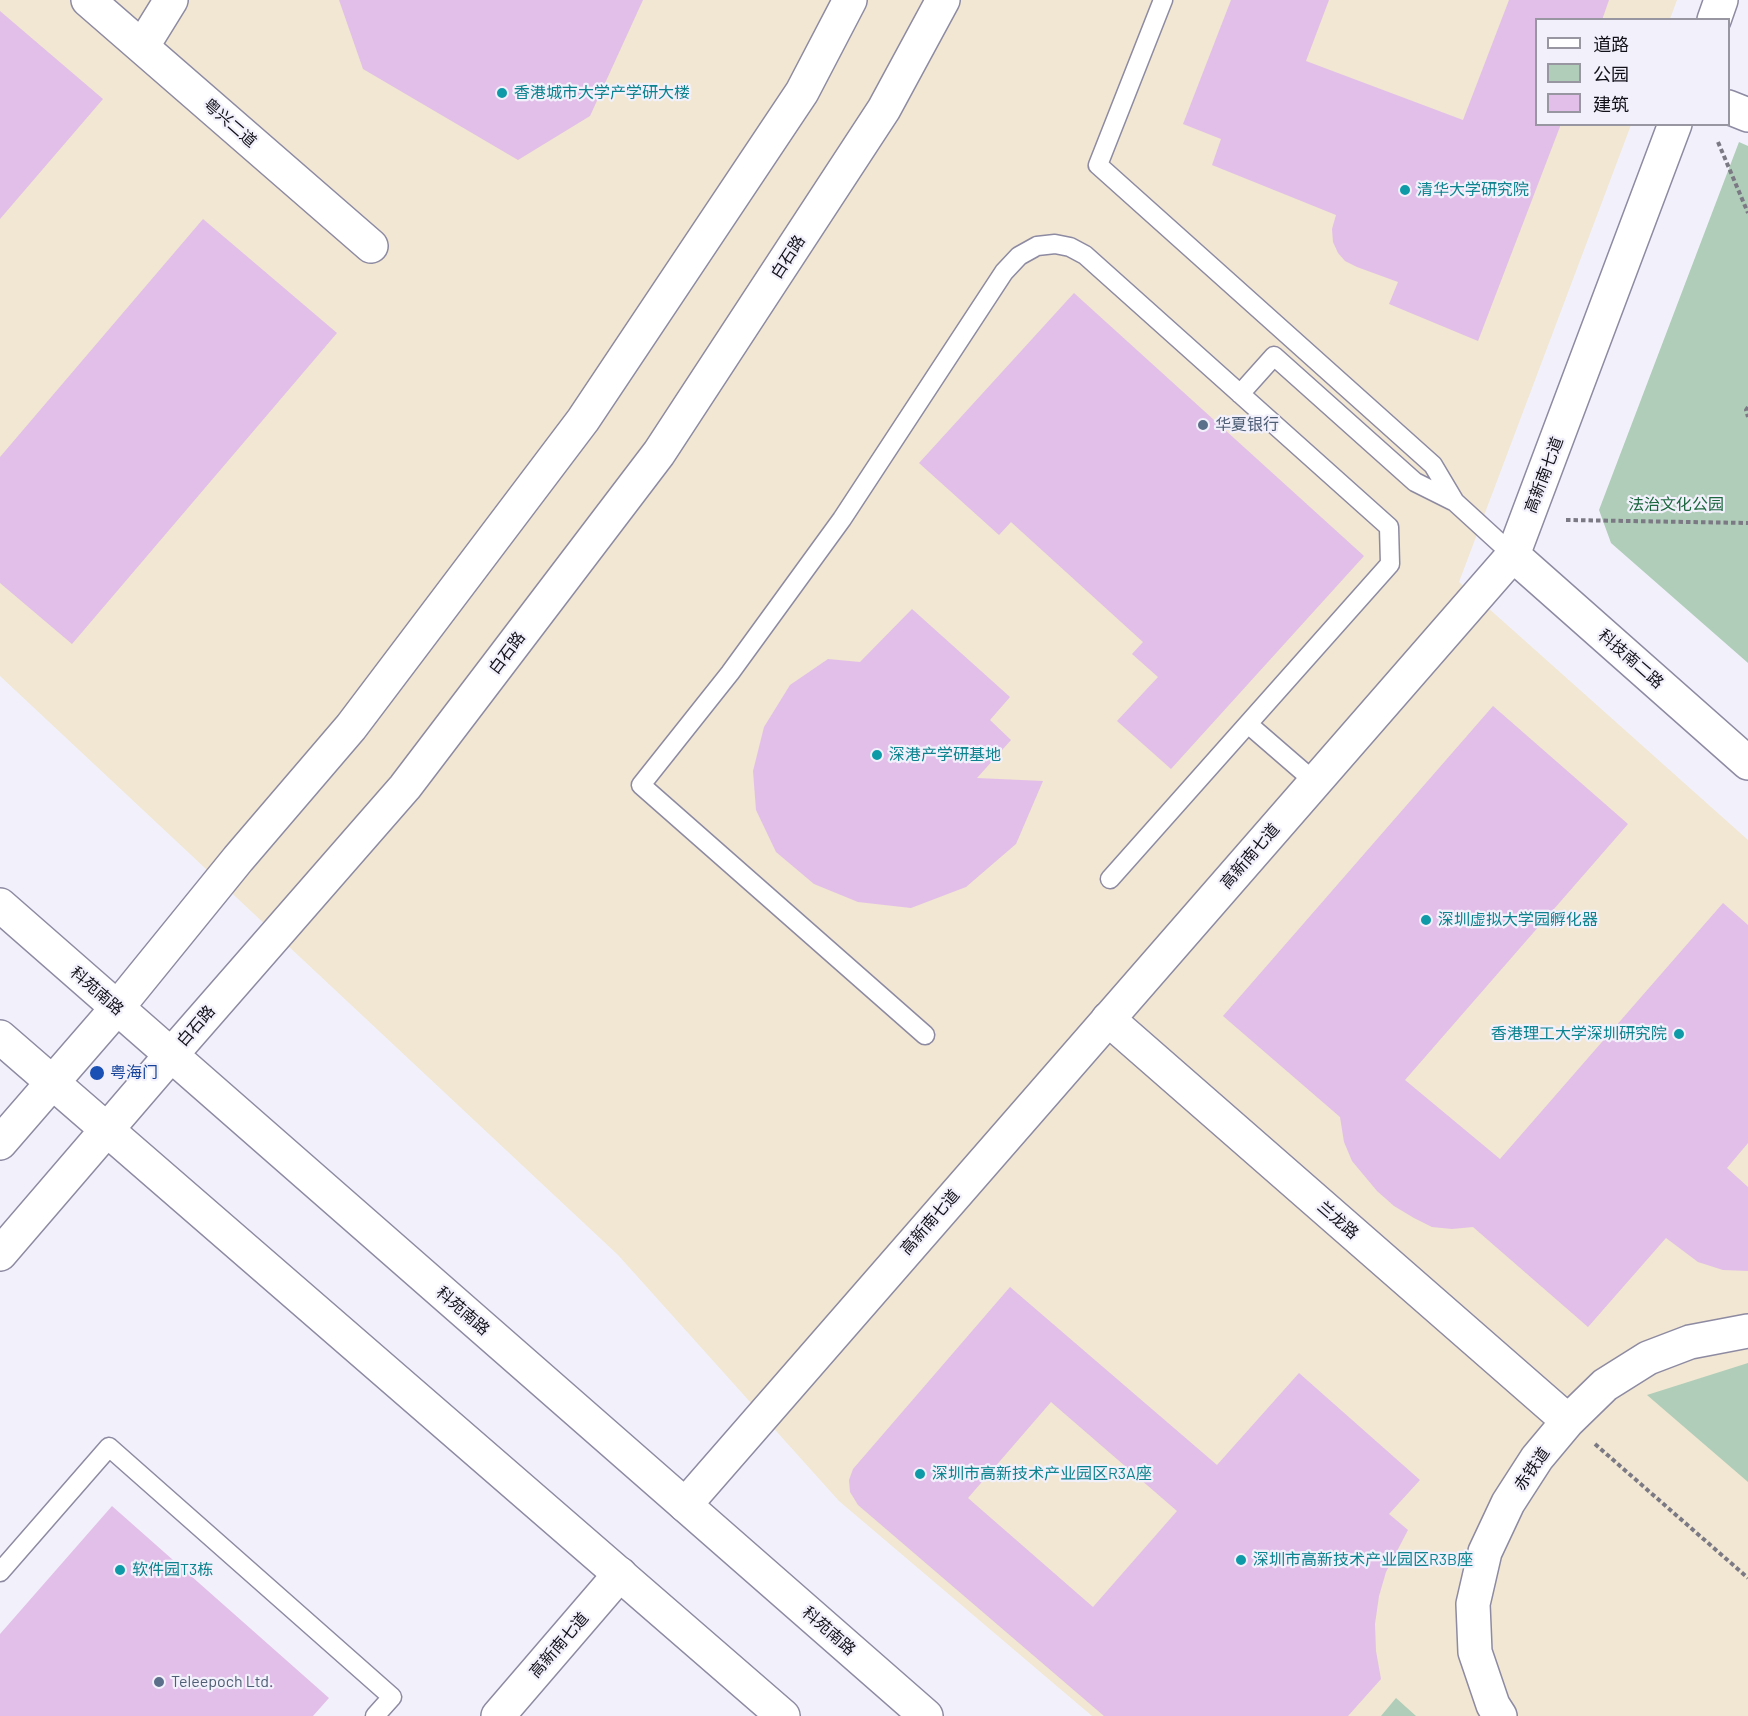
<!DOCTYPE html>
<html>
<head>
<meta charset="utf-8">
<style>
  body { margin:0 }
  #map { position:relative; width:1748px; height:1716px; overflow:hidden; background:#f2f1fb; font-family:Barlow,"Noto Sans SC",sans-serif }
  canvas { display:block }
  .legend { position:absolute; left:1535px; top:18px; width:195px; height:108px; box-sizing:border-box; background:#f2f1fb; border:2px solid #9897a1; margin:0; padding:8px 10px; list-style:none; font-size:18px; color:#121019 }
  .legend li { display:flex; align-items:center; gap:12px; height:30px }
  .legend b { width:30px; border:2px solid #9897a1 }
</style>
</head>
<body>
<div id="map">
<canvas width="1748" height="1716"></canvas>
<ul class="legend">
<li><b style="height:8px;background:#fff"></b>道路</li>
<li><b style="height:16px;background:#b0cdb9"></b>公园</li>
<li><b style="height:16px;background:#e2bfe8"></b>建筑</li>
</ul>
</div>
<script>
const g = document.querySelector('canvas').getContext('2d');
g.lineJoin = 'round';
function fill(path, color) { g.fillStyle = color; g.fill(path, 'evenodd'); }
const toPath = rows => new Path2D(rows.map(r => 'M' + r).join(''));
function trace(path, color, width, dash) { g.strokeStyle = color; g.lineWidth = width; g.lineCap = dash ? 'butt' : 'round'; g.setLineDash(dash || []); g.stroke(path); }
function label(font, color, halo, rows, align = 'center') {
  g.font = font + ' Barlow,"Noto Sans SC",sans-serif'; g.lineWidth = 4.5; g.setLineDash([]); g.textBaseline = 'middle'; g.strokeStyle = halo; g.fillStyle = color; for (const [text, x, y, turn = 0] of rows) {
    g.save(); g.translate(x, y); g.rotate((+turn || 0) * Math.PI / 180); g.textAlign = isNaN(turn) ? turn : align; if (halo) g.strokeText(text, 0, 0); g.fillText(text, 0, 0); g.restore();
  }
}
const commercial = toPath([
  [0,0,1677,0,1670,19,1536,20,1536,124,1631,125,1459,582,1748,840,1748,1716,1092,1716,839,1501,618,1255,0,676]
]);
const green = toPath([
  [1739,142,1748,146,1748,663,1611,543,1599,510],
  [1748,1363,1748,1482,1647,1395],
  [1396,1698,1416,1716,1381,1716]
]);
const building = toPath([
  [339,0,643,0,590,116,518,160,363,69],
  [1231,0,1329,0,1306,61,1463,120,1509,0,1609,0,1602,20,1536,20,1536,124,1561,124,1478,341,1389,304,1398,282,1357,267,1345,261,1338,253,1333,242,1332,229,1336,215,1212,165,1221,139,1183,124],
  [0,11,103,99,0,219],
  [203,219,337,333,72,644,0,583,0,457],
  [1074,293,1364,556,1171,769,1117,721,1158,677,1132,654,1143,642,1011,522,999,535,919,463],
  [912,609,1010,697,990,720,1011,740,977,778,1043,781,1016,844,966,887,911,908,858,902,814,884,776,852,756,810,753,771,764,727,790,685,828,659,860,662],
  [1493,706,1628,824,1405,1080,1500,1159,1723,903,1748,925,1748,1143,1727,1168,1748,1187,1748,1271,1723,1270,1698,1262,1666,1238,1588,1327,1473,1227,1452,1229,1432,1227,1414,1218,1394,1206,1377,1191,1352,1161,1344,1142,1340,1117,1223,1016],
  [1010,1287,1217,1465,1299,1373,1420,1480,1389,1514,1408,1530,1386,1572,1379,1596,1375,1624,1376,1651,1381,1679,1348,1716,1104,1716,858,1505,850,1492,849,1480,853,1469],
  [1051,1402,1177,1511,1093,1607,968,1498],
  [112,1506,329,1698,313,1716,0,1716,0,1634]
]);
const path = toPath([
  [1718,142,1748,213],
  [1748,407,1746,410,1748,417],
  [1566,520,1748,523],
  [1595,1444,1748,1578]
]);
const lane = toPath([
  [1163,0,1098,165,1433,465,1455,502,1513,555],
  [1240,394,1274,356,1415,482,1453,501],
  [1248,724,1315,782],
  [925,1035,641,785,730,673,842,519,1004,272,1019,256,1037,246,1055,244,1070,247,1085,255,1389,527,1390,564,1110,879],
  [0,1572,109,1447,392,1697,375,1716]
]);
const street = toPath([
  [88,0,371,246],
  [142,47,171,0],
  [1728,107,1748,115],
  [1108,1019,1568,1421],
  [1500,1716,1493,1705,1475,1652,1473,1604,1485,1552,1508,1503,1537,1458,1568,1421,1605,1385,1648,1358,1690,1342,1748,1331]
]);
const secondary = toPath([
  [1714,20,1721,0],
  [1513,555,1748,763],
  [685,1505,1513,555,1675,124],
  [498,1716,620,1574]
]);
const primary = toPath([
  [0,905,926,1716],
  [0,1037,783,1716],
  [0,1143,117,1008,238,859,351,727,583,420,802,92,850,0],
  [0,1254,171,1055,405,787,659,453,884,109,943,0]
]);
const markers = [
  [502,93,6,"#0f9aa8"],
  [1405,190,6,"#0f9aa8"],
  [1203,425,6,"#5c6f8a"],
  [877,755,6,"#0f9aa8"],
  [1426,920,6,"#0f9aa8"],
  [1679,1034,6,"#0f9aa8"],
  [97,1073,8,"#1a4fb4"],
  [920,1474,6,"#0f9aa8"],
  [1241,1560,6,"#0f9aa8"],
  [120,1570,6,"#0f9aa8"],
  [159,1682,6,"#5c6f8a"]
];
const cultureNames = [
  ["香港城市大学产学研大楼",514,93],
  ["清华大学研究院",1417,190],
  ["深港产学研基地",889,755],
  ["深圳虚拟大学园孵化器",1438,920],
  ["香港理工大学深圳研究院",1667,1034,"right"],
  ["深圳市高新技术产业园区R3A座",932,1474],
  ["深圳市高新技术产业园区R3B座",1253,1560],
  ["软件园T3栋",132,1570]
];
const streetNames = [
  ["粤兴二道",230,123,41],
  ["白石路",788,257,-57],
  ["高新南七道",1544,475,-69],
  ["白石路",507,653,-53],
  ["科技南二路",1631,659,41],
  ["高新南七道",1250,856,-49],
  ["科苑南路",97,991,41],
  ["白石路",196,1026,-49],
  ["兰龙路",1338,1220,41],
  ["高新南七道",930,1222,-49],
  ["科苑南路",463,1311,41],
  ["赤铁道",1532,1469,-55],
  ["科苑南路",829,1631,41],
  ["高新南七道",559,1645,-49]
];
const serviceNames = [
  ["华夏银行",1215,425],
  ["Teleepoch Ltd.",171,1682]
];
const parkNames = [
  ["法治文化公园",1676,505]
];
const transitNames = [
  ["粤海门",110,1073]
];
fill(commercial, '#f1e7d2');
fill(green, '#b0cdb9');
fill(building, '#e2bfe8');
trace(lane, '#8d8aa2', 21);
trace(street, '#8d8aa2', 36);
trace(secondary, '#8d8aa2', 36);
trace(primary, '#8d8aa2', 36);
trace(path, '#7b7983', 4, [4.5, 3]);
trace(lane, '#fff', 18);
trace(street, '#fff', 33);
trace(secondary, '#fff', 33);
trace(primary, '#fff', 33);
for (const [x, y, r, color] of markers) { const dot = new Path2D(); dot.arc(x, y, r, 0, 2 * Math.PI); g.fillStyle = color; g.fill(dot); trace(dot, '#f2f1fb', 2); }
label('16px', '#0d838f', '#f2f1fb', cultureNames, 'left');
label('16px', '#121019', '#f2f1fb', streetNames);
label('16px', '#4e5e75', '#f2f1fb', serviceNames, 'left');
label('16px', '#1b663e', '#f2f1fb', parkNames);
label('16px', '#164399', '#f2f1fb', transitNames, 'left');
</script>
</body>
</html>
